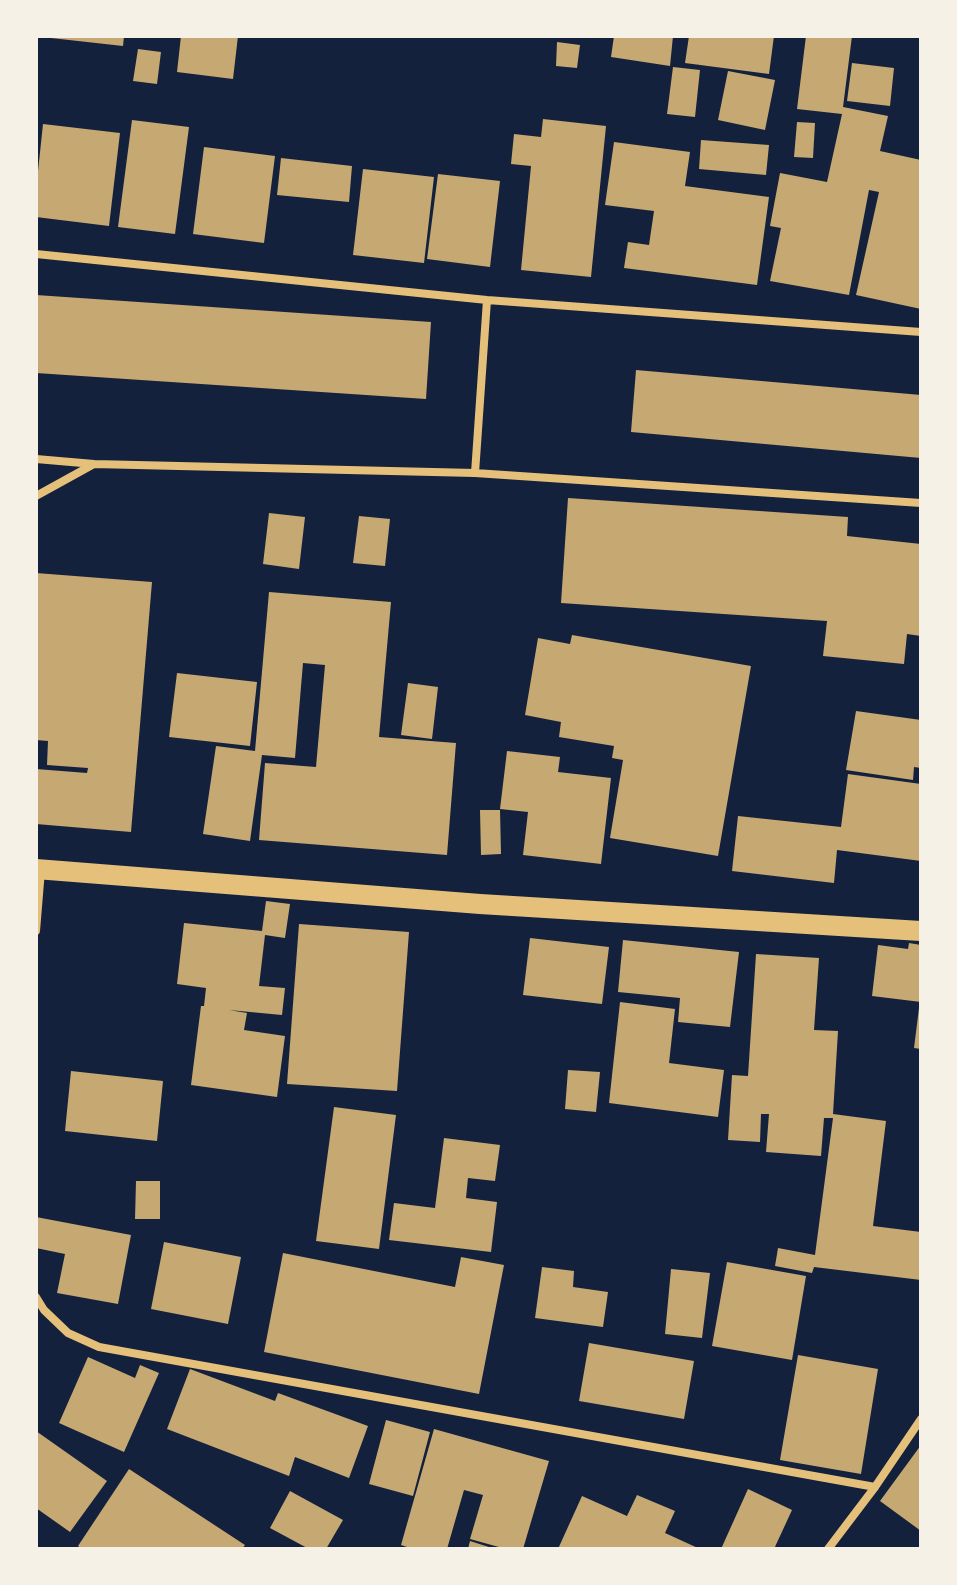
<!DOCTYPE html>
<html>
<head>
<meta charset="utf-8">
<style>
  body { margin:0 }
  #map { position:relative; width:957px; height:1585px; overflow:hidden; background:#14213d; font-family:"Open Sans",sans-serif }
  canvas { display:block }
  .frame { position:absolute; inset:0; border:38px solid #f6f1e7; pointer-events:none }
</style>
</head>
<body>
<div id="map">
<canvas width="957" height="1585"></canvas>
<div class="frame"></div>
</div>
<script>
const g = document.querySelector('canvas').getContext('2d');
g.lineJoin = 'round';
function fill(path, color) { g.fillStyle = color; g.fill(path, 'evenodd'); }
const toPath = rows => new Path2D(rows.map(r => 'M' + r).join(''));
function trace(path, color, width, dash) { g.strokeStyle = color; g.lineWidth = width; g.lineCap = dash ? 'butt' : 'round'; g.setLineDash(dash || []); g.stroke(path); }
const building = toPath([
  [51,36,124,36,123,46,51,38],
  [181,36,238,36,233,79,177,72],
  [614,36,673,36,670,66,611,57],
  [689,36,774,36,769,74,685,63],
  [806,36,852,36,843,107,888,116,880,151,921,160,921,309,856,295,879,192,869,190,849,295,770,281,781,228,770,226,780,173,827,182,842,114,797,109],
  [557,42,580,45,577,68,556,66],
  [138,49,161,52,157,84,133,81],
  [852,63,894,68,890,106,847,101],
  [673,67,700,70,695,117,667,114],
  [728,71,775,80,765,130,718,120],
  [543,119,606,126,591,277,521,270,531,166,511,164,514,134,541,137],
  [132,120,189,127,175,234,118,227],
  [797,122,815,123,813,158,794,157],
  [43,124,120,133,109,226,36,217,36,190],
  [701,140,769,145,766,175,699,169],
  [614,142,690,152,685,186,769,197,757,285,624,268,628,242,649,245,654,211,605,205],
  [204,147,275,156,264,243,193,234],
  [281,158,352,166,349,202,277,195],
  [363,169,434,177,424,263,353,255],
  [438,174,500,181,490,267,427,259],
  [36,295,431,322,426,399,36,373],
  [636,370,921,395,921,458,631,432],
  [568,498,848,517,847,536,921,544,921,636,907,634,904,664,823,656,827,621,561,603],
  [269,513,305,517,299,569,263,564],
  [359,516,390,519,385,566,353,563],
  [36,573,152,582,131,832,36,824,36,769,87,773,88,768,47,765,48,741,36,740],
  [269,592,391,602,379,737,456,743,447,855,259,840,265,763,316,767,325,665,303,663,295,758,262,755,250,841,203,834,216,746,255,751],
  [572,635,751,666,718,856,610,838,623,760,612,758,614,746,559,737,561,722,525,715,538,638,570,644],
  [177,673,257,682,250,746,169,737],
  [408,683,438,687,432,739,401,735],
  [856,711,921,720,921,768,914,767,913,780,846,770],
  [507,751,560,757,558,772,611,778,601,864,523,855,528,812,500,809],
  [848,774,921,784,921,861,837,850,834,883,732,871,738,816,841,827],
  [480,810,500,810,501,854,481,855],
  [266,901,290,904,285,938,265,935,259,986,285,988,282,1015,229,1010,247,1013,244,1030,285,1036,277,1097,191,1085,201,1006,204,1006,206,988,177,984,184,923,262,931],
  [299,924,409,932,397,1091,287,1084],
  [530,938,609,947,602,1004,523,995],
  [623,940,739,952,730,1027,678,1022,680,998,618,992],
  [909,943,921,945,921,1002,872,996,878,945,908,949],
  [756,954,819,958,814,1030,838,1031,833,1114,886,1121,873,1226,921,1232,921,1280,814,1267,812,1273,775,1266,778,1248,815,1255,833,1118,824,1118,821,1156,766,1152,769,1114,761,1114,760,1142,728,1140,732,1075,748,1076],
  [620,1002,675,1009,669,1063,724,1070,718,1117,609,1103],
  [919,1008,921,1009,921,1049,914,1048],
  [568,1070,600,1072,596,1112,565,1109],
  [71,1071,163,1081,157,1141,65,1131],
  [334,1107,396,1115,379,1249,316,1241],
  [444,1138,500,1145,495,1181,468,1178,466,1198,497,1202,491,1252,389,1240,394,1203,435,1208],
  [136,1181,160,1181,160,1219,135,1219],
  [36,1217,131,1235,118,1304,57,1293,65,1254,36,1248],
  [164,1242,241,1257,228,1324,151,1309],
  [283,1253,455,1287,461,1257,504,1265,479,1394,264,1352],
  [727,1262,806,1276,792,1360,712,1346],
  [542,1267,574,1271,573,1287,608,1292,603,1327,535,1318],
  [671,1269,710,1273,702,1338,665,1334],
  [589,1343,694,1361,684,1419,579,1401],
  [798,1355,878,1369,861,1474,780,1460],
  [88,1357,135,1378,140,1365,159,1373,124,1452,59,1423],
  [190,1369,275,1401,278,1393,368,1426,349,1478,295,1457,289,1476,167,1429],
  [386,1420,430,1432,413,1496,369,1484],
  [434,1429,549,1461,523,1549,506,1549,470,1539,483,1495,464,1490,447,1549,413,1549,401,1545],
  [36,1431,107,1481,70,1532,36,1508],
  [921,1445,921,1531,880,1501],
  [129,1469,245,1545,242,1549,82,1549,78,1546],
  [748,1489,792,1510,774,1549,721,1549],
  [290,1491,343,1520,326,1549,309,1549,270,1528],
  [637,1495,675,1511,665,1533,700,1549,558,1549,582,1496,627,1516],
  [470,1541,492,1548,492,1549,468,1549]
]);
const minor = toPath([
  [36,254,487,300,921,332],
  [36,459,94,464],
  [475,473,487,300],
  [36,496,94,464,475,473,921,503],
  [36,931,41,870],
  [36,1297,44,1310,68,1333,99,1347,875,1487],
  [828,1549,875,1487,921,1419]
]);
const primary = toPath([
  [36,869,480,904,921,931]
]);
fill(building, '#c6a872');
trace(minor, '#e5c07b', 8);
trace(primary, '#e5c07b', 20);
</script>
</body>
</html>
